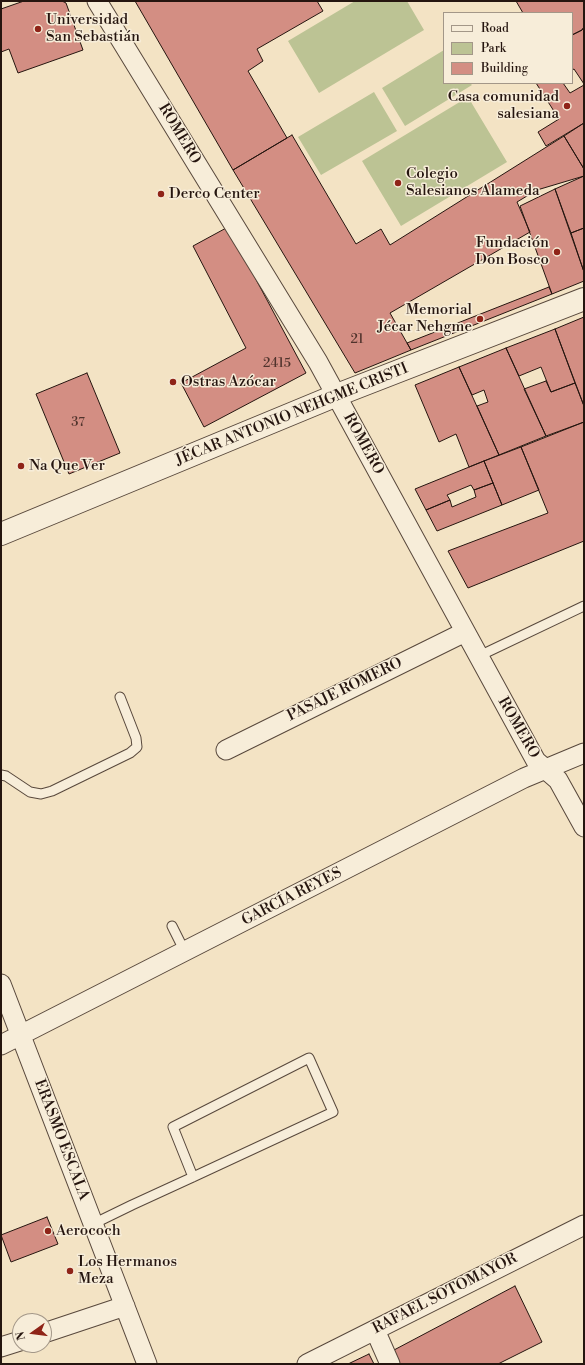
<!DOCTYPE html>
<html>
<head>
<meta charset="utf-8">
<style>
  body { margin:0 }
  #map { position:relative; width:585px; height:1365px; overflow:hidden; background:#f3e3c4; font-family:"Libre Bodoni",serif }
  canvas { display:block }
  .frame { position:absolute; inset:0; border:2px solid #25150f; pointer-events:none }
  .legend { position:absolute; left:443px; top:12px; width:130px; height:72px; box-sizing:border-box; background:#f7edd9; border:1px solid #a39788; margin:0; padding:5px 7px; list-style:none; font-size:12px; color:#25150f }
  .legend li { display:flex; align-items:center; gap:8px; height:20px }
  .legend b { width:20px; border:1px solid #a39788 }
  .north { position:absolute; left:12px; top:1313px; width:40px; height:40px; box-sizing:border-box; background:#f7edd9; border:1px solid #a39788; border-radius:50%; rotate:256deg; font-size:11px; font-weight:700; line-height:16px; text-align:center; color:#25150f }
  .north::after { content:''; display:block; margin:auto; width:14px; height:18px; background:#8f2418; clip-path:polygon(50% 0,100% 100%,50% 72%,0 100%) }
</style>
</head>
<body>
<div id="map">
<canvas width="585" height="1365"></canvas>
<div class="frame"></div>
<ul class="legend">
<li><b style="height:5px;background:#f7edd9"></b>Road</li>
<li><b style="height:11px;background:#bcc394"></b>Park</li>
<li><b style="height:11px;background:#d38e83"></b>Building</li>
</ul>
<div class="north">N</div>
</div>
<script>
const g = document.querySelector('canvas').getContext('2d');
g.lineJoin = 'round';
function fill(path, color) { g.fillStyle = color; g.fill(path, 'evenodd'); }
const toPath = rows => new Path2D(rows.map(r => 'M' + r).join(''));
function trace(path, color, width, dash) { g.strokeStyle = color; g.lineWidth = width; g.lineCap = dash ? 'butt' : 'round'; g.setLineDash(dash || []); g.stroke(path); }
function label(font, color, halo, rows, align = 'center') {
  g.font = font + ' "Libre Bodoni",serif'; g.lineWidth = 3; g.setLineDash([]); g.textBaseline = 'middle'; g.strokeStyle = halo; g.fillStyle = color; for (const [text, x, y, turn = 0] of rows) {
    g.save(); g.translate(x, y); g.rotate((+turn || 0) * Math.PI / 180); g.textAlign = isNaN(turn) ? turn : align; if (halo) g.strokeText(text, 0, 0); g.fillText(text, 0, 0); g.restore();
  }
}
const green = toPath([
  [355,1,407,1,424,30,319,93,288,41],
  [444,50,444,83,470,83,472,85,405,126,382,88],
  [374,92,397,131,321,175,298,137],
  [468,97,507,162,401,226,362,161]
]);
const building = toPath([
  [24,1,62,1,66,3,83,50,18,73,9,49,1,52,1,9,24,1],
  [135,1,317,1,323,11,257,49,263,61,248,71,287,138,233,170,135,1],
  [516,1,584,1,584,27,582,30,572,35,572,13,523,13,516,1],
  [584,27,584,84,574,69,572,70,572,35,582,30,584,27],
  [536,83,563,83,570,93,584,85,584,123,546,146,538,132,559,119,536,83],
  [584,123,584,169,564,136,584,123],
  [292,135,356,244,381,229,390,245,564,136,584,169,584,176,537,190,517,202,530,232,390,313,411,350,355,373,233,170,292,135],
  [584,176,584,228,571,233,555,189,584,176],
  [555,189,584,272,584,281,552,294,520,206,555,189],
  [228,227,306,373,204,427,181,383,246,348,193,246,228,227],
  [584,228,584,272,571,233,584,228],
  [549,287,552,294,411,350,407,343,549,287],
  [584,317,584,406,555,329,584,317],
  [555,329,575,383,551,392,541,367,519,376,506,348,555,329],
  [506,348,546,436,499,455,477,406,488,402,484,390,472,395,459,367,506,348],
  [459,367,499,455,469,467,456,434,439,442,415,385,459,367],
  [87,373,120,453,69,474,36,394,87,373],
  [546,381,551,392,575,383,584,406,584,422,546,436,524,389,546,381],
  [584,422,584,541,468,588,448,551,548,513,521,447,584,422],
  [521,447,539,490,502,505,484,461,521,447],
  [484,461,493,483,474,490,471,485,447,495,450,500,426,510,415,489,484,461],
  [493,483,502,505,437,531,426,510,450,500,452,507,476,497,474,490,493,483],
  [47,1217,58,1244,11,1262,1,1235,47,1217],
  [515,1286,542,1342,498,1364,400,1364,394,1350,515,1286],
  [369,1354,374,1364,348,1364,369,1354]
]);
const service = toPath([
  [479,656,584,606],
  [1,775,6,776,30,792,41,794,52,791,130,753,137,747,136,738,120,697],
  [172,926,185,952],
  [93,1224,132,1205,193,1177,333,1112,309,1058,173,1127,193,1177]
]);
const minor = toPath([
  [97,1,318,362,536,761,558,780,584,827],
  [226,750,465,632],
  [1,984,147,1364],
  [1,1045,524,778,584,753],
  [375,1330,390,1364],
  [44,1333,125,1306],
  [1,1347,20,1341],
  [307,1364,584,1225]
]);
const tertiary = toPath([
  [1,534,337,395,584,299]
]);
const markers = [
  [38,29,4,"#8f2418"],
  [567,106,4,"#8f2418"],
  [398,183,4,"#8f2418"],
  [161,194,4,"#8f2418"],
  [557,252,4,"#8f2418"],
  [480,319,4,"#8f2418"],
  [173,382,4,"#8f2418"],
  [21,466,4,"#8f2418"],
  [48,1231,4,"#8f2418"],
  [70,1271,4,"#8f2418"]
];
const numberNames = [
  ["21",357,340],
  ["2415",277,364],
  ["37",78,423]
];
const poiNames = [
  ["Universidad",46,20],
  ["San Sebastián",46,37],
  ["Casa comunidad",559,97,"right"],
  ["salesiana",559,114,"right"],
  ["Colegio",406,174],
  ["Salesianos Alameda",406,191],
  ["Derco Center",169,194],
  ["Fundación",549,243,"right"],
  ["Don Bosco",549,260,"right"],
  ["Memorial",472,310,"right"],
  ["Jécar Nehgme",472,327,"right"],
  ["Ostras Azócar",181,382],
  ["Na Que Ver",29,466],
  ["Aerococh",56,1231],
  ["Los Hermanos",78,1262],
  ["Meza",78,1279]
];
const streetNames = [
  ["ROMERO",179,134,59],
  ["JÉCAR ANTONIO NEHGME CRISTI",292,415,-22],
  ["ROMERO",363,444,61],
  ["PASAJE ROMERO",345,690,-26],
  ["ROMERO",518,728,60],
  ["GARCÍA REYES",292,897,-27],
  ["ERASMO ESCALA",61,1140,69],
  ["RAFAEL SOTOMAYOR",445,1294,-27]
];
fill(green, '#bcc394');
fill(building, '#d38e83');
trace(building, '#25150f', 1);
trace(service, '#58483c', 11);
trace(minor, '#58483c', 21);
trace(tertiary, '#58483c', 24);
trace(service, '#f7edd9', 9);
trace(minor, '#f7edd9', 19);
trace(tertiary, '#f7edd9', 22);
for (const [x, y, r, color] of markers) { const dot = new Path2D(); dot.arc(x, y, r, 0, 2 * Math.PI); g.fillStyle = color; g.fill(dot); trace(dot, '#f7edd9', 1.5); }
label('13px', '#50332c', null, numberNames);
label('15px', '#25150f', '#f7edd9', poiNames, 'left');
label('15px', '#25150f', '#f7edd9', streetNames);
</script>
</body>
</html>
